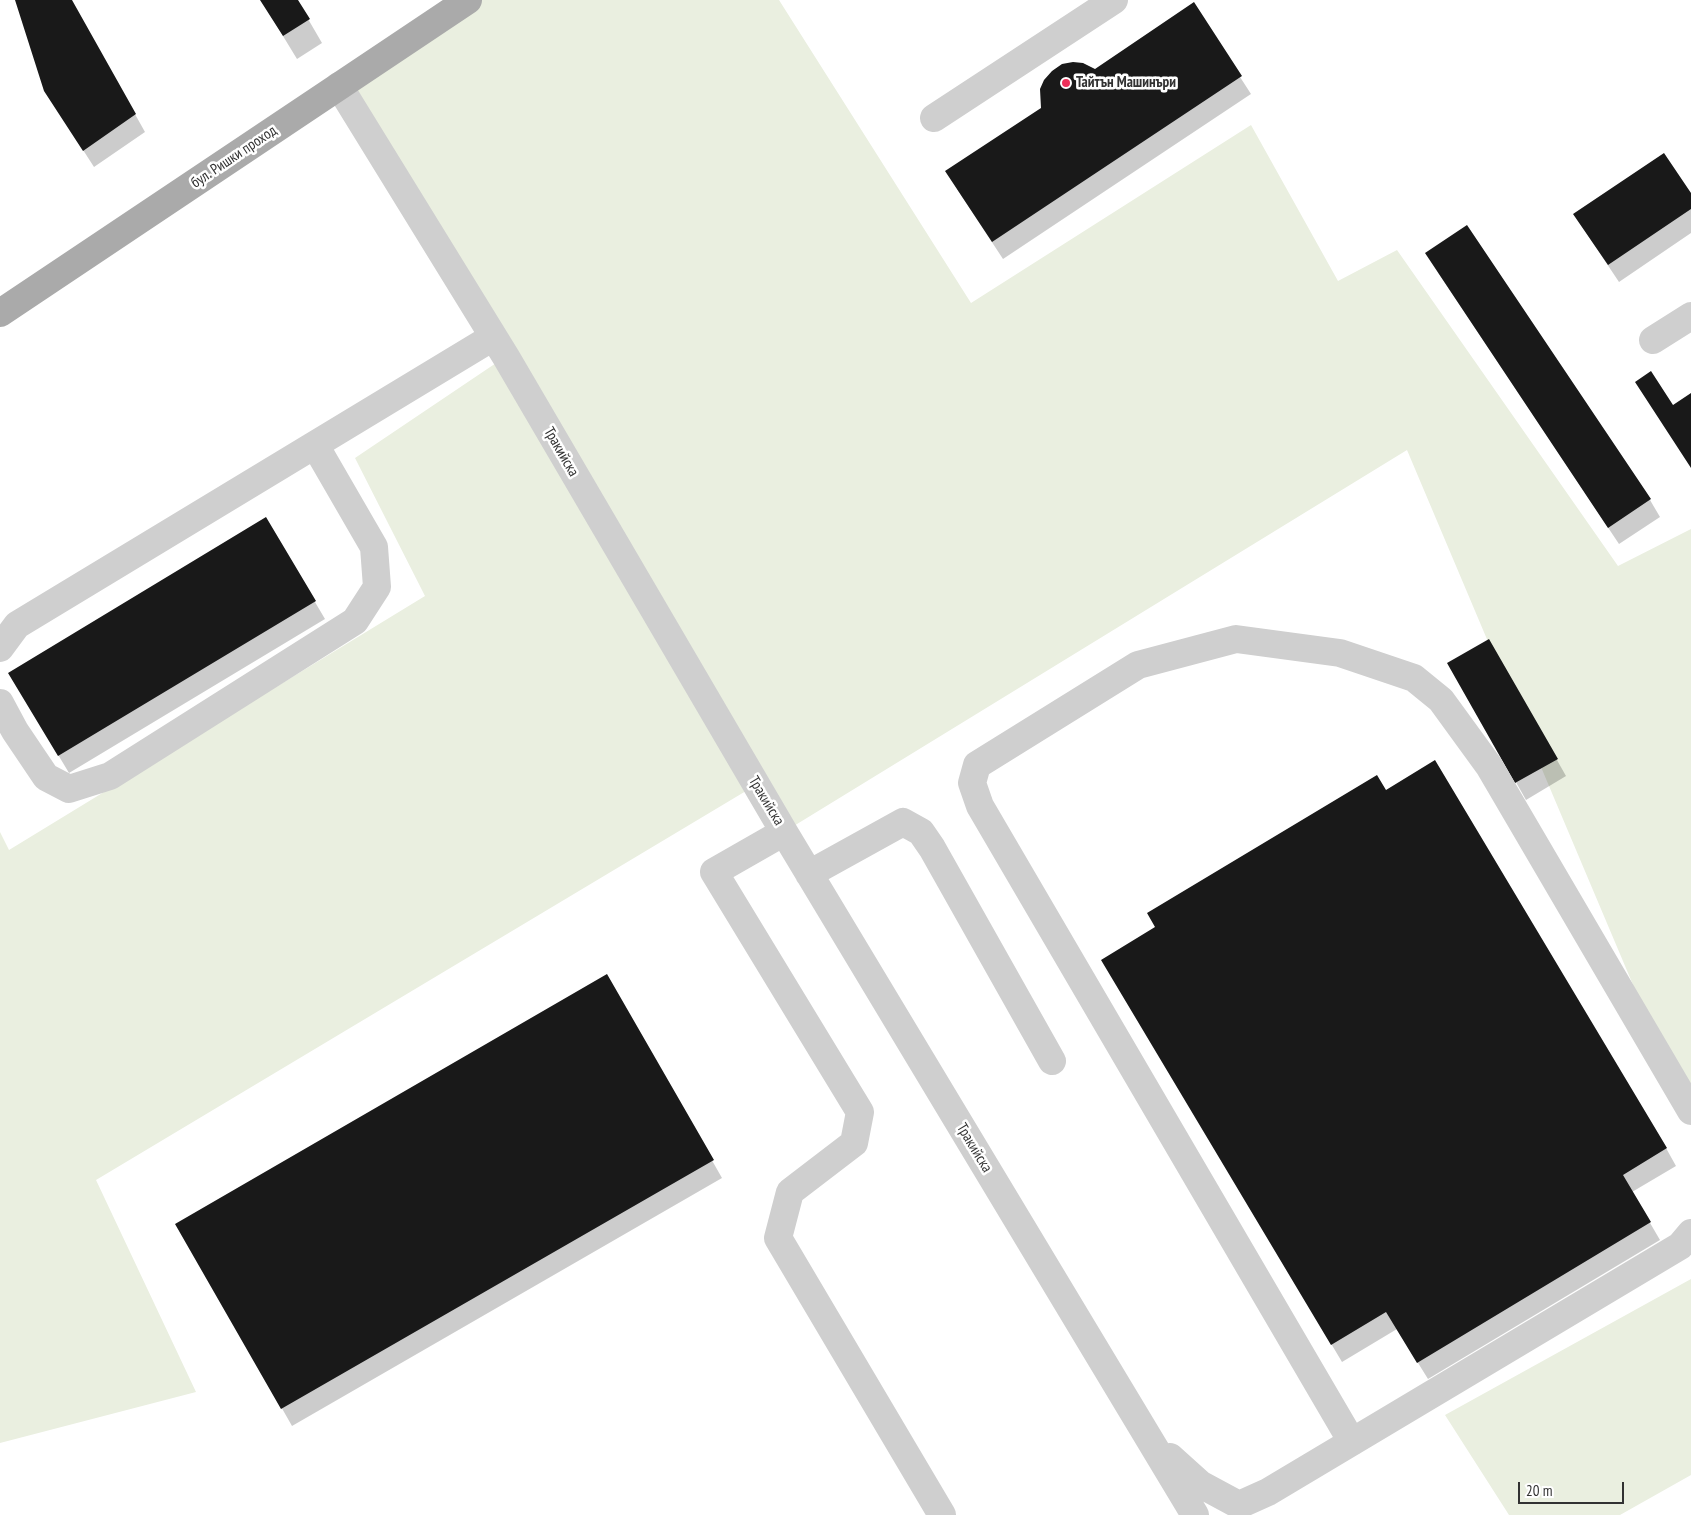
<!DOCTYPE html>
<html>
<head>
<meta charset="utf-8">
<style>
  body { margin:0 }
  #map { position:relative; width:1691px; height:1515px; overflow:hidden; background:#fff; font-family:"PT Sans Narrow",sans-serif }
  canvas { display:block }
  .scale { position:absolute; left:1518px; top:1482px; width:106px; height:22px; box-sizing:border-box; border:2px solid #323232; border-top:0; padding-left:6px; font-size:15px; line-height:18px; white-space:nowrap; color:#323232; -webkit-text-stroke:4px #fff; paint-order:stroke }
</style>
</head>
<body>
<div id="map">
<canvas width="1691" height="1515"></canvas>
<div class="scale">20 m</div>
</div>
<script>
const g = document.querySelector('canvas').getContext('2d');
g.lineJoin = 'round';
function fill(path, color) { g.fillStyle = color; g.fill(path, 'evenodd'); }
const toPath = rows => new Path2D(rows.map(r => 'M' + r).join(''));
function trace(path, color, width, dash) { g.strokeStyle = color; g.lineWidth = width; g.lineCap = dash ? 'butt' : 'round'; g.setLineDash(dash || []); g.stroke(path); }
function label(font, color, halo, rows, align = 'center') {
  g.font = font + ' "PT Sans Narrow",sans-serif'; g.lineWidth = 5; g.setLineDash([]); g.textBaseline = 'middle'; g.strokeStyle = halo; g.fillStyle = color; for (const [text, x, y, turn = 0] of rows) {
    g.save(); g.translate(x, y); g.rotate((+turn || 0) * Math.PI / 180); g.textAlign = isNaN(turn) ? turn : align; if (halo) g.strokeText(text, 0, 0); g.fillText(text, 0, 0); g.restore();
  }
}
const green = toPath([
  [468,0,779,0,971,303,1251,125,1338,281,1397,250,1618,566,1691,529,1691,1122,1407,450,784,832,756,785,96,1180,196,1392,0,1443,0,832,9,850,425,596,355,458,505,357,339,86],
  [1691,1279,1691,1475,1620,1515,1509,1515,1445,1415]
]);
const shadow = toPath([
  [16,0,71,0,145,132,94,167,56,108],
  [261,0,297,0,322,43,297,59],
  [1193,4,1251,94,1003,259,957,189,1042,109,1095,70],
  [1691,195,1691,233,1619,282,1585,231],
  [1437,271,1650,500,1660,517,1619,544],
  [266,519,325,619,69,773,20,691],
  [1489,640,1566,776,1526,800,1449,663],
  [1385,792,1666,1148,1676,1166,1632,1192,1660,1240,1428,1379,1397,1329,1342,1362,1113,977],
  [607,976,722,1178,292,1426,177,1224]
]);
const building = toPath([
  [15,0,72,0,136,114,83,151,44,91],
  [260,0,298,0,310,19,283,36],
  [1194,2,1242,76,992,242,945,171,1041,108,1040,89,1044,80,1052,71,1062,64,1073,62,1083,63,1095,69],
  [1664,153,1691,193,1691,209,1608,265,1573,214],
  [1467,225,1651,499,1608,528,1425,253],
  [1651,371,1673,405,1691,393,1691,468,1635,382],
  [266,517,316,601,58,756,8,673],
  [1489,639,1558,759,1515,783,1447,663],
  [1435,760,1667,1148,1623,1175,1651,1222,1417,1363,1386,1312,1331,1345,1101,960,1155,927,1147,913,1377,775,1386,790],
  [607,974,714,1160,281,1409,175,1224]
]);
const minor = toPath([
  [339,86,506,357,784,832,1195,1515],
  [934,118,1114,0],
  [1653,340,1691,316],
  [0,648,17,625,493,337],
  [0,703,15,731,46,777,69,789,110,776,355,621,377,587,374,547,315,445],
  [784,832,714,872,860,1112,854,1143,790,1192,778,1238,942,1515],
  [809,874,903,822,921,832,932,848,1052,1061],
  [1352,1442,980,806,972,783,977,765,1138,665,1236,639,1340,653,1414,678,1441,700,1489,766,1691,1111],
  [1170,1457,1200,1484,1239,1505,1268,1492,1680,1246,1691,1233]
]);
const major = toPath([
  [0,313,468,0]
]);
const markers = [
  [1066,83,5,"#ed2f59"]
];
const poiNames = [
  ["Тайтън Машинъри",1076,83]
];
const streetNames = [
  ["бул. Ришки проход",234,157,-34],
  ["Тракийска",561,452,60],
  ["Тракийска",766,801,59],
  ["Тракийска",974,1148,59]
];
fill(green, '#eaefe0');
fill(shadow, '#0003');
fill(building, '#191919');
trace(minor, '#cfcfcf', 28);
trace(major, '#aaa', 28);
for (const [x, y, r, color] of markers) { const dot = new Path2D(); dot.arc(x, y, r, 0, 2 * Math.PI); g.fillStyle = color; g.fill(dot); trace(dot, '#fff', 2); }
label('bold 15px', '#323232', '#fff', poiNames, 'left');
label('15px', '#323232', '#fff', streetNames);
</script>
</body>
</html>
